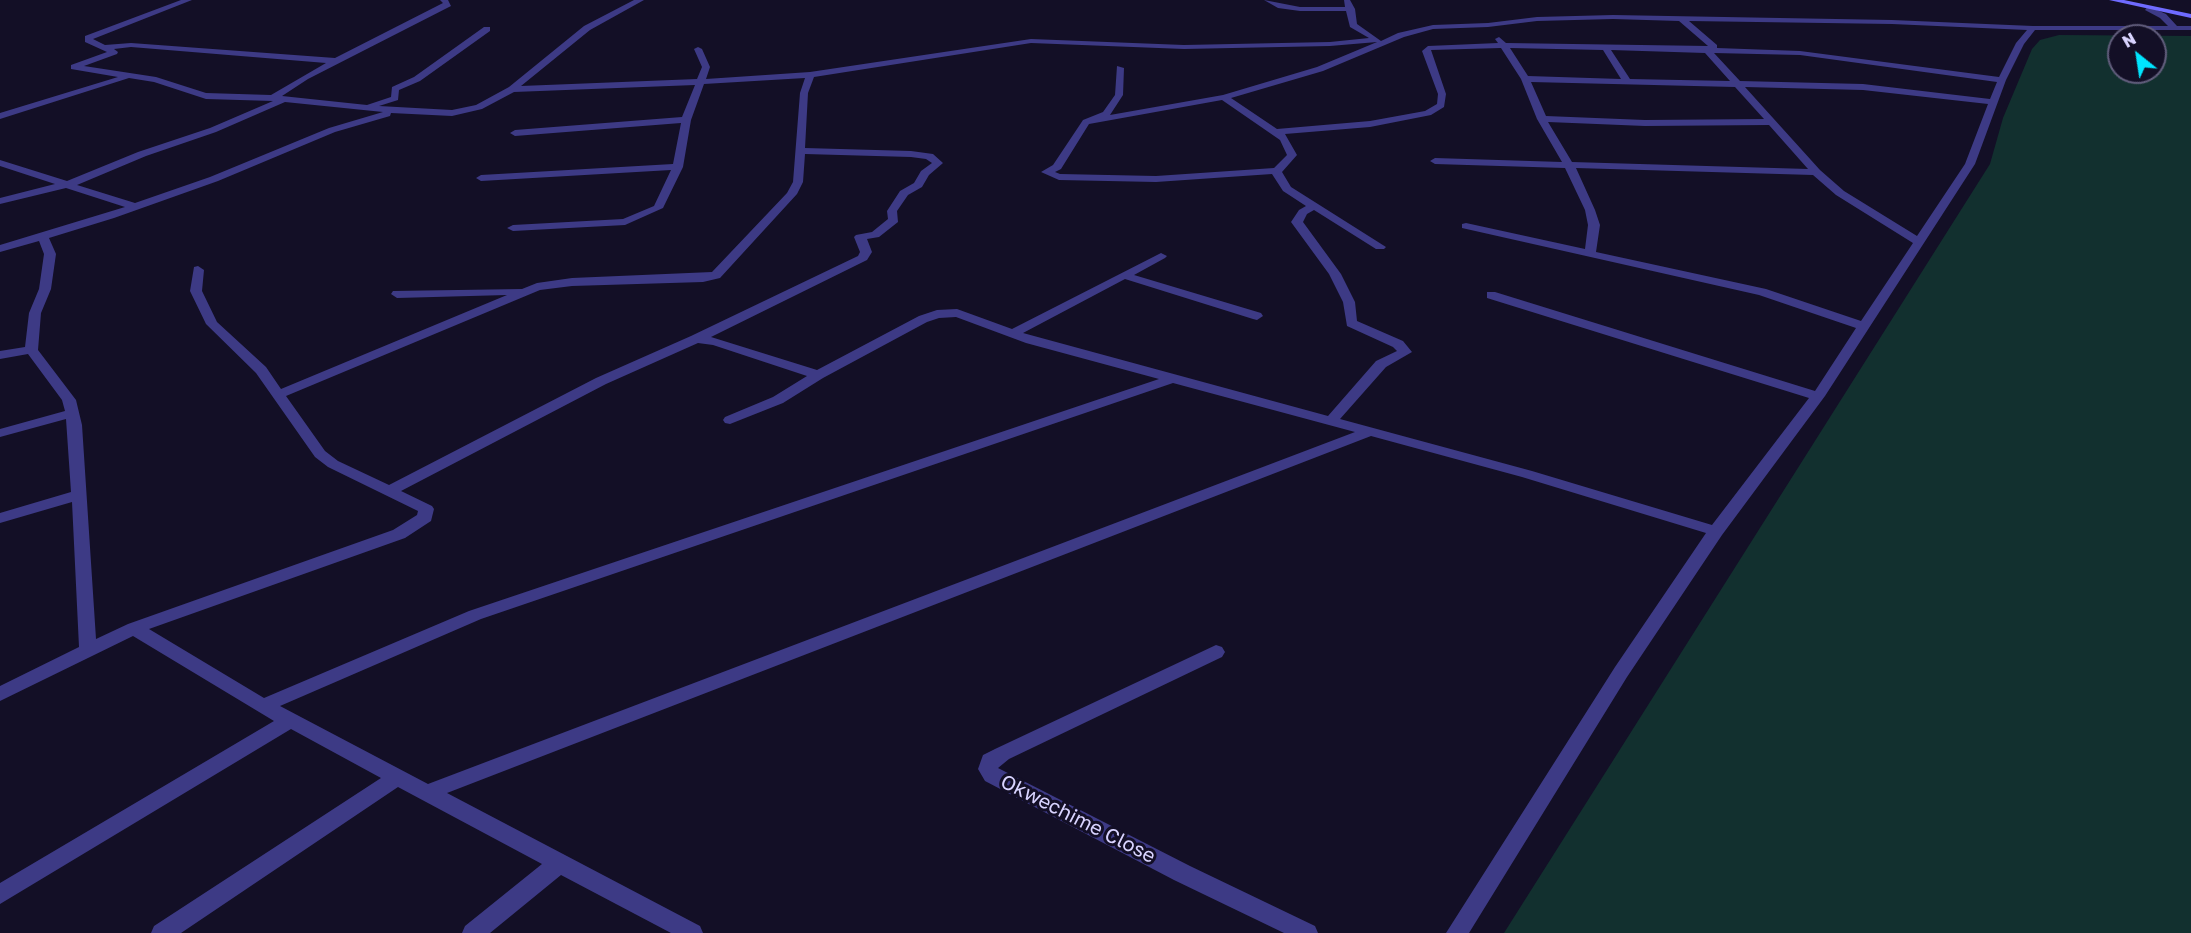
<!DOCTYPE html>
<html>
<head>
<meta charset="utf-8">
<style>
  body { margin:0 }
  #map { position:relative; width:2191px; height:933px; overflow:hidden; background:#130f26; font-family:"Golos Text",sans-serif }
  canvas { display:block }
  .north { position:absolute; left:2107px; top:24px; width:60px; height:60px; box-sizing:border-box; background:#130f26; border:2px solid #625e7d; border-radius:50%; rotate:330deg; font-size:16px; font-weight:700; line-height:24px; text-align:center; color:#d9d4ff }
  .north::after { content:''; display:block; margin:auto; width:21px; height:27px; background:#00e5ff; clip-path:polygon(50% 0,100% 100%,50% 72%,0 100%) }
</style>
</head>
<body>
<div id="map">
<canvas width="2191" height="933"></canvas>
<div class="north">N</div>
</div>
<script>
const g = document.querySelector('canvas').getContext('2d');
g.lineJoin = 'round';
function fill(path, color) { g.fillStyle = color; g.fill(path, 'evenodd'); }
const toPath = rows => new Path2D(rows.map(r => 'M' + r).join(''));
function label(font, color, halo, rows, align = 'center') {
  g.font = font + ' "Golos Text",sans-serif'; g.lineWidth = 6; g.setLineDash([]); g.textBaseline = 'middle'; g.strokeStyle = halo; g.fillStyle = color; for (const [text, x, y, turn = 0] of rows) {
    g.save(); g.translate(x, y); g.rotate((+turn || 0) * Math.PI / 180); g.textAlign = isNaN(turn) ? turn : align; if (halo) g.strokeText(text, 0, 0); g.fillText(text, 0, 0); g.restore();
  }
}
const green = toPath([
  [2059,35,2191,36,2191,933,1504,933,1990,164,2003,118,2032,49,2040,40],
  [2119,36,2155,36,2155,72,2119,72]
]);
const minor = toPath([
  [181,0,192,0,93,39,105,45,131,43,335,58,443,3,440,0,448,0,451,6,308,79,282,96,367,105,391,97,392,87,414,77,484,27,490,27,490,31,420,81,399,90,398,100,379,106,452,110,476,105,509,87,584,26,634,0,644,0,590,30,521,86,697,79,702,67,694,49,698,47,702,49,710,67,706,79,810,72,1031,39,1184,45,1330,42,1369,38,1350,27,1346,11,1300,11,1278,8,1264,0,1300,7,1345,7,1344,0,1350,0,1355,9,1357,24,1381,41,1398,33,1433,25,1488,23,1537,17,1613,15,1892,20,2033,26,2168,26,2160,18,2145,10,2148,6,2166,14,2177,26,2191,26,2191,30,2035,30,2024,44,2006,80,1975,164,1825,396,1722,535,1627,677,1469,933,1446,933,1615,667,1706,533,1522,477,1371,436,447,793,700,926,703,933,671,933,561,875,490,933,462,933,465,926,542,864,398,787,181,933,151,933,154,926,381,778,291,729,0,904,0,883,274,721,133,636,0,701,0,686,79,647,72,502,0,523,0,513,71,492,66,419,0,437,0,429,65,411,62,400,28,354,0,359,0,351,25,347,29,313,39,289,44,254,39,241,0,252,0,245,125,207,66,188,0,204,0,198,55,184,0,166,0,160,67,181,138,152,210,128,273,101,206,99,154,82,129,78,0,119,0,113,118,77,71,69,71,65,107,52,85,42,85,36,181,0],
  [1613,19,1679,21,1708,46,1506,43,1499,37,1495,39,1498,43,1428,46,1422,51,1438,94,1437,104,1425,111,1370,121,1277,129,1231,98,1323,71,1404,37,1433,29,1488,27,1537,21,1613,19],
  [1689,21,1892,24,2027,30,2016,43,1999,77,1800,51,1717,48,1717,45,1689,21],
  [1377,42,1317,67,1223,95,1110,115,1123,95,1124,68,1117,66,1115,95,1103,112,1083,120,1053,165,1041,172,1059,180,1156,182,1272,174,1283,191,1306,206,1299,210,1291,222,1329,274,1343,302,1347,326,1393,347,1397,351,1376,361,1328,416,1023,333,1125,279,1253,319,1257,320,1263,316,1261,313,1134,275,1165,258,1167,256,1161,253,1012,329,957,309,937,310,919,316,817,370,711,337,867,260,872,252,867,239,879,237,898,222,897,211,908,195,922,187,929,175,943,163,933,154,911,151,805,148,808,93,814,77,1031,43,1184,49,1330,46,1377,42],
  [131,47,326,63,271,95,206,93,156,77,84,66,117,54,118,52,114,49,131,47],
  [1501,48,1521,79,1537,119,1562,162,1435,158,1430,161,1435,164,1565,168,1585,210,1588,225,1585,249,1466,223,1462,224,1462,228,1759,295,1856,328,1815,391,1495,292,1487,292,1487,298,1809,398,1712,525,1532,471,1340,419,1386,367,1412,352,1403,341,1357,321,1355,302,1341,274,1303,222,1307,214,1314,210,1376,249,1384,249,1386,247,1291,187,1282,172,1297,155,1285,134,1370,127,1431,115,1444,107,1446,94,1431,50,1501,48],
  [1510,48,1603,50,1621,79,1528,76,1510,48],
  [1611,50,1705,53,1730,81,1630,79,1611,50],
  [1714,53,1800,55,1997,82,1990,99,1863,84,1740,81,1714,53],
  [805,78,800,93,793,182,787,193,712,272,572,278,537,283,522,289,393,291,391,294,397,298,507,295,281,389,266,367,217,322,202,291,204,270,198,266,194,267,190,291,206,324,256,373,315,457,328,467,418,511,417,515,393,530,128,624,96,639,82,425,76,400,38,350,41,313,51,289,56,254,49,238,114,218,218,181,335,132,390,116,391,113,452,116,482,109,514,92,695,85,682,117,515,130,510,133,515,136,681,123,673,164,481,175,476,178,481,181,671,170,654,206,623,219,513,225,507,228,513,231,625,225,663,208,683,167,691,120,704,84,805,78],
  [1531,82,1735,87,1764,119,1645,120,1546,116,1531,82],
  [1745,87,1863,90,1988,104,1965,164,1917,236,1844,191,1820,170,1745,87],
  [1222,100,1280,140,1287,155,1274,168,1156,176,1060,174,1055,172,1061,169,1089,124,1222,100],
  [285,102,383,112,329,128,210,177,135,203,77,185,146,156,216,132,285,102],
  [1548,122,1645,126,1769,125,1808,169,1572,162,1548,122],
  [805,154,911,157,926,159,932,163,921,171,914,183,900,191,887,211,888,219,872,232,856,235,854,237,860,252,858,256,691,336,596,378,389,485,338,461,325,451,286,396,540,290,572,286,703,282,720,278,797,194,803,182,805,154],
  [1576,168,1813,175,1836,195,1913,243,1861,321,1766,289,1596,252,1600,225,1595,210,1576,168],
  [956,317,1026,343,1159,379,469,611,264,698,149,629,405,538,431,521,434,509,432,506,401,491,606,384,698,343,713,345,807,376,773,397,725,417,723,420,725,423,730,424,783,403,823,378,927,322,939,318,956,317],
  [1173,383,1355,432,428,784,280,706,481,619,1173,383],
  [1216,645,1222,647,1225,652,1222,657,1009,759,998,768,1190,866,1315,926,1318,933,1284,933,1174,880,985,781,978,769,983,755,995,749,1216,645]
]);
const secondary = toPath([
  [2109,0,2124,0,2191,14,2191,18,2109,0]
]);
const nearStreetnames = [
  ["Okwechime Close",1078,819,27]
];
fill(green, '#12302f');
fill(minor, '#3d3a85');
fill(secondary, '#6f6bff');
label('20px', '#d9d4ff', '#130f26', nearStreetnames);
</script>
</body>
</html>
